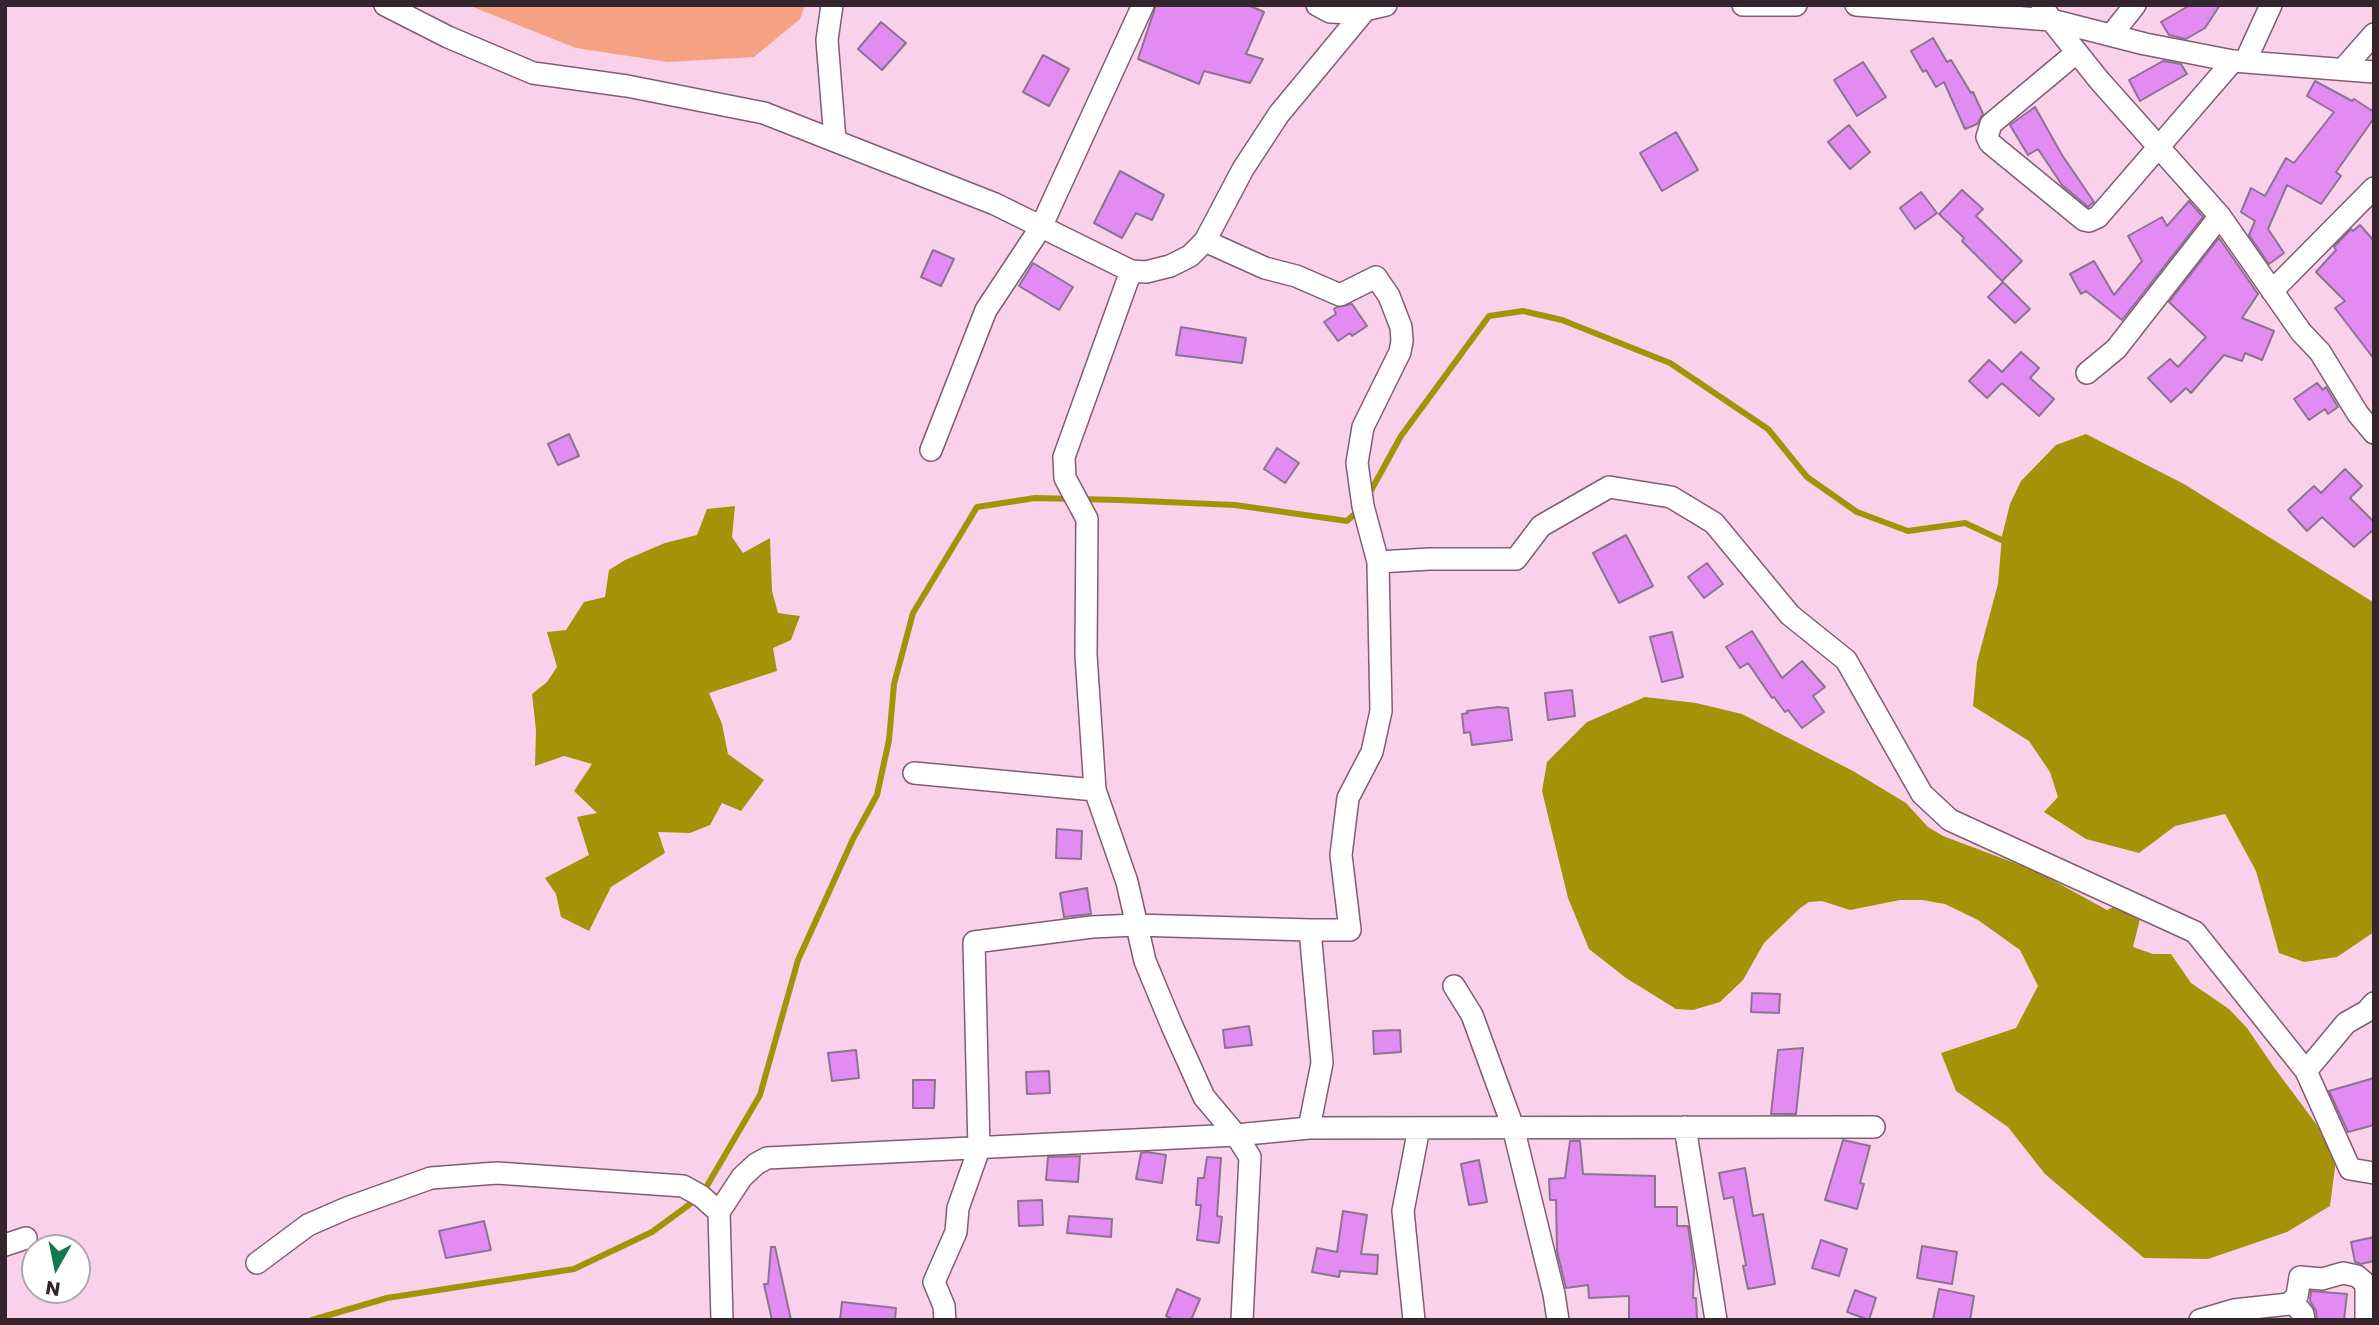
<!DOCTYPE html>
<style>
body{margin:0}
#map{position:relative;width:2379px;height:1325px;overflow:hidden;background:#f9d1ea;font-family:Poppins,sans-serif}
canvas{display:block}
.frame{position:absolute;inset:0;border:7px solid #33242e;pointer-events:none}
.north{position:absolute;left:21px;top:1234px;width:70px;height:70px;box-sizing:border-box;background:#fff;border:2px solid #ada7ab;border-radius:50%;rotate:189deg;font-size:19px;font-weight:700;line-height:28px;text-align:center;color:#33242e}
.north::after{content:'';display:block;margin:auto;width:24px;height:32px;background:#127851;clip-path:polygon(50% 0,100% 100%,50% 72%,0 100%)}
</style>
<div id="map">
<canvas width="2379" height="1325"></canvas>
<div class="frame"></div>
<div class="north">N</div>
</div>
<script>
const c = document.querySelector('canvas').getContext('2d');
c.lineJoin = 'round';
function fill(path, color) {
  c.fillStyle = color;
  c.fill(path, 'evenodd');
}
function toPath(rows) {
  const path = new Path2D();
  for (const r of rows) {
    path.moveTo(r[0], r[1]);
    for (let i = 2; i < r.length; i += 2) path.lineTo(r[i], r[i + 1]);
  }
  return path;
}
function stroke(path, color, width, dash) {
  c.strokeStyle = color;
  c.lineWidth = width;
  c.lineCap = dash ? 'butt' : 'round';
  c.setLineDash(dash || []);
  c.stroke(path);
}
fill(toPath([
 [468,5,805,5,800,19,754,57,668,62,576,48]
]), '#f5a283');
fill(toPath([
 [2086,434,2184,484,2373,602,2374,932,2337,957,2304,962,2279,953,2256,871,2225,814,2175,826,2139,853,2086,839,2044,812,2058,797,2050,772,2029,741,1973,706,1977,662,1998,584,2002,536,2010,504,2021,481,2056,445],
 [735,506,732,537,743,553,770,538,772,591,778,613,800,616,791,640,773,648,777,671,709,693,722,724,728,754,764,780,741,811,722,803,710,825,690,833,658,832,665,853,611,887,589,931,561,917,556,894,545,878,589,855,577,817,597,813,574,791,592,764,564,756,535,766,536,730,532,694,547,682,557,667,547,632,566,630,584,602,605,597,609,570,625,560,665,543,697,535,707,509],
 [1645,697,1696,703,1742,714,1853,771,1906,803,1928,827,1943,836,2036,871,2107,910,2125,902,2142,911,2133,947,2153,954,2171,954,2191,983,2229,1009,2247,1028,2273,1066,2337,1152,2330,1206,2287,1232,2208,1259,2144,1258,2045,1174,2008,1127,1956,1091,1941,1053,2016,1028,2038,986,2020,950,1978,920,1945,904,1922,900,1900,900,1850,910,1822,901,1809,902,1799,909,1764,943,1743,980,1720,1002,1693,1010,1676,1009,1626,978,1589,949,1568,898,1542,791,1547,762,1587,722]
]), '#a49307');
stroke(toPath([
 [1368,496,1401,436,1489,316,1523,311,1562,320,1670,363,1768,429,1807,477,1857,512,1908,531,1965,523,2008,543],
 [312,1320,387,1298,574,1269,652,1232,701,1196,760,1095,798,960,853,839,877,795,889,740,894,684,913,613,977,507,1035,498,1119,500,1235,505,1347,521,1361,508]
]), '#a49307', 6);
const building = toPath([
 [1156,5,1248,5,1264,12,1246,54,1263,59,1250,83,1204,71,1199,84,1138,59,1156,5],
 [2190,5,2220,5,2205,28,2186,39,2169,35,2161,22,2190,5],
 [881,22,906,43,882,70,858,49,881,22],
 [1933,38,1947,62,1951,60,1971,93,1973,92,1983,114,1977,124,1965,129,1944,82,1936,87,1926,70,1923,72,1911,51,1933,38],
 [1043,55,1069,69,1049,106,1023,92,1043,55],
 [2163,61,2181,64,2187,74,2140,101,2129,80,2163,61],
 [1863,62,1886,97,1857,116,1834,80,1863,62],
 [2315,81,2352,101,2354,99,2374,112,2374,118,2336,172,2341,176,2321,204,2287,185,2268,229,2284,253,2269,264,2249,235,2255,221,2241,212,2251,188,2265,196,2286,158,2294,163,2334,112,2307,96,2315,81],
 [2035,107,2062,155,2094,202,2088,207,2062,185,2038,149,2028,155,2010,125,2035,107],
 [1849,125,1870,152,1850,169,1828,142,1849,125],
 [1676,132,1698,170,1662,191,1640,153,1676,132],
 [1120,171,1164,195,1152,220,1136,213,1122,238,1094,223,1120,171],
 [1962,190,1983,209,1976,216,2022,261,2002,281,1962,241,1964,238,1939,214,1962,190],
 [1921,192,1937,213,1915,229,1900,208,1921,192],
 [2189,201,2203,217,2122,320,2086,291,2081,294,2070,274,2094,261,2114,295,2142,261,2128,236,2162,217,2167,226,2189,201],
 [2360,225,2374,241,2374,359,2335,308,2345,301,2316,272,2336,250,2334,247,2351,229,2353,231,2360,225],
 [2219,238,2258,294,2242,318,2274,331,2262,360,2245,353,2242,361,2224,355,2191,393,2186,388,2171,402,2148,378,2170,359,2178,367,2206,337,2169,302,2219,238],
 [933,250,954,259,941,286,921,277,933,250],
 [1033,263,1073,287,1059,310,1019,286,1033,263],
 [2003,282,2030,309,2015,323,1988,297,2003,282],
 [1352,304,1367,326,1352,336,1350,333,1338,341,1324,322,1336,314,1334,309,1337,307,1352,304],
 [1181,327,1246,338,1242,363,1176,355,1181,327],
 [2021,352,2039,368,2030,378,2054,399,2039,416,2002,383,1987,398,1969,381,1989,360,2002,372,2021,352],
 [2317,383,2323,390,2326,387,2338,407,2328,414,2325,409,2309,420,2294,399,2317,383],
 [569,434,579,456,558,465,548,444,569,434],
 [1277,448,1299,463,1285,483,1264,469,1277,448],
 [2345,469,2362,486,2350,498,2374,522,2374,529,2354,547,2322,517,2307,531,2288,510,2314,486,2321,493,2345,469],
 [1626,535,1653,586,1619,603,1593,553,1626,535],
 [1707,563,1723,584,1704,598,1688,577,1707,563],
 [1752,631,1782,678,1802,661,1825,687,1813,696,1824,712,1802,728,1788,710,1785,712,1774,697,1772,698,1748,663,1740,668,1726,647,1752,631],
 [1672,632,1683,677,1662,682,1650,637,1672,632],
 [1572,690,1575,716,1548,720,1545,693,1572,690],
 [1498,707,1508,708,1512,740,1472,745,1470,732,1464,733,1462,714,1468,713,1467,711,1498,707],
 [1057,829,1082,831,1081,859,1056,858,1057,829],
 [1087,888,1091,914,1064,917,1060,893,1087,888],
 [1752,993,1780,994,1779,1013,1751,1012,1752,993],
 [1249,1026,1252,1045,1225,1048,1223,1030,1249,1026],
 [1400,1030,1401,1052,1374,1054,1373,1031,1400,1030],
 [1803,1048,1796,1114,1771,1114,1778,1050,1803,1048],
 [856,1050,859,1078,832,1081,828,1053,856,1050],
 [1049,1071,1050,1093,1027,1094,1026,1072,1049,1071],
 [2374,1078,2374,1125,2348,1132,2329,1091,2374,1078],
 [913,1080,935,1080,934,1108,913,1108,913,1080],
 [1843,1140,1870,1146,1860,1183,1864,1184,1857,1209,1825,1200,1843,1140],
 [1570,1141,1580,1141,1583,1174,1655,1176,1655,1207,1677,1207,1677,1226,1688,1226,1694,1268,1693,1298,1696,1298,1697,1320,1629,1320,1629,1296,1589,1298,1588,1285,1566,1288,1557,1251,1556,1200,1550,1200,1549,1179,1565,1178,1570,1141],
 [1147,1152,1166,1155,1162,1183,1136,1179,1141,1153,1147,1152],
 [1080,1156,1078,1182,1046,1180,1048,1157,1080,1156],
 [1207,1157,1221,1158,1217,1216,1222,1217,1219,1243,1197,1240,1201,1205,1196,1205,1198,1178,1204,1178,1207,1157],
 [1479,1160,1487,1202,1469,1205,1461,1164,1479,1160],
 [1745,1168,1753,1216,1763,1214,1775,1284,1748,1289,1743,1266,1746,1265,1733,1197,1724,1199,1719,1173,1745,1168],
 [1042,1200,1043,1225,1019,1226,1018,1201,1042,1200],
 [1343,1211,1367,1215,1361,1254,1378,1255,1377,1274,1340,1271,1339,1277,1312,1272,1317,1248,1337,1252,1343,1211],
 [1069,1216,1112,1219,1111,1237,1067,1233,1069,1216],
 [484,1221,491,1250,446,1258,439,1231,484,1221],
 [2374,1237,2374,1261,2361,1264,2355,1262,2351,1242,2374,1237],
 [1821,1240,1847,1249,1839,1276,1812,1268,1821,1240],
 [1922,1246,1957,1252,1952,1284,1917,1278,1922,1246],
 [771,1247,775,1247,791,1320,772,1320,764,1284,768,1284,771,1247],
 [1177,1289,1200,1299,1191,1320,1175,1320,1166,1316,1177,1289],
 [1939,1289,1974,1296,1970,1320,1933,1320,1939,1289],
 [1855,1290,1876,1298,1869,1320,1847,1312,1855,1290],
 [2311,1291,2347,1294,2344,1320,2317,1320,2316,1311,2310,1301,2311,1291],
 [842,1302,896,1308,895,1320,840,1320,842,1302]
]);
fill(building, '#e28bf3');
stroke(building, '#8d7392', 2);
const minor = toPath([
 [385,5,448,37,533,73,627,86,764,113,995,204,1131,271,1146,272,1170,266,1190,256,1205,241,1243,169,1279,114,1366,9],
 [832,5,827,40,835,140],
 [1317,5,1330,12,1352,13,1386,5],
 [1743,5,1796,5],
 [1856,5,2051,20,2145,44,2233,61,2374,72],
 [2042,5,2051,20,2099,80,2220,216,2301,332,2320,352,2358,414,2374,433],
 [2112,34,2135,5],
 [2076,53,1991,124,1987,137,1990,143,2084,220,2089,221,2098,217,2233,61],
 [2245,62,2271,5],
 [2344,68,2374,34],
 [1205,241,1265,268,1296,276,1340,295,1376,277,1389,296,1401,327,1402,341,1400,352,1363,427,1357,463,1363,506,1378,562,1381,711,1372,752,1348,798,1341,855,1350,930,1310,930,1322,1063,1309,1128],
 [1131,271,1064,457,1065,478,1087,519,1086,655,1095,790,1127,882,1145,961,1172,1026,1204,1097,1236,1135,1250,1157,1242,1320],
 [2272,291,2374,188],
 [2087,373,2116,349,2220,216],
 [931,450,986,310,1041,227,1143,5],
 [1378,562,1430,559,1516,559,1541,526,1609,487,1671,497,1714,523,1790,615,1846,660,1922,794,1950,820,2195,932,2306,1071,2350,1169,2374,1173],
 [914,773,1095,790],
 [1454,986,1472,1015,1513,1127,1554,1294,1558,1320],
 [2306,1071,2346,1023,2367,1011,2374,1003],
 [1685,1127,1716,1320],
 [719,1212,742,1177,756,1164,767,1158,1236,1135,1309,1128,1874,1127],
 [5,1245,26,1238],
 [257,1263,308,1225,347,1208,431,1178,497,1173,683,1186,701,1196,719,1212,722,1320],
 [2293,1302,2303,1314,2304,1320],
 [945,1320,944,1306,934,1282,956,1232,958,1208,979,1149,974,942,1092,927,1135,925,1310,930],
 [1414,1320,1403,1211,1419,1128],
 [2200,1320,2234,1310,2289,1304,2297,1296,2300,1277,2322,1279,2343,1273,2357,1276,2366,1284,2366,1320]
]);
stroke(minor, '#805d73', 24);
stroke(minor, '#fff', 21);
</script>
